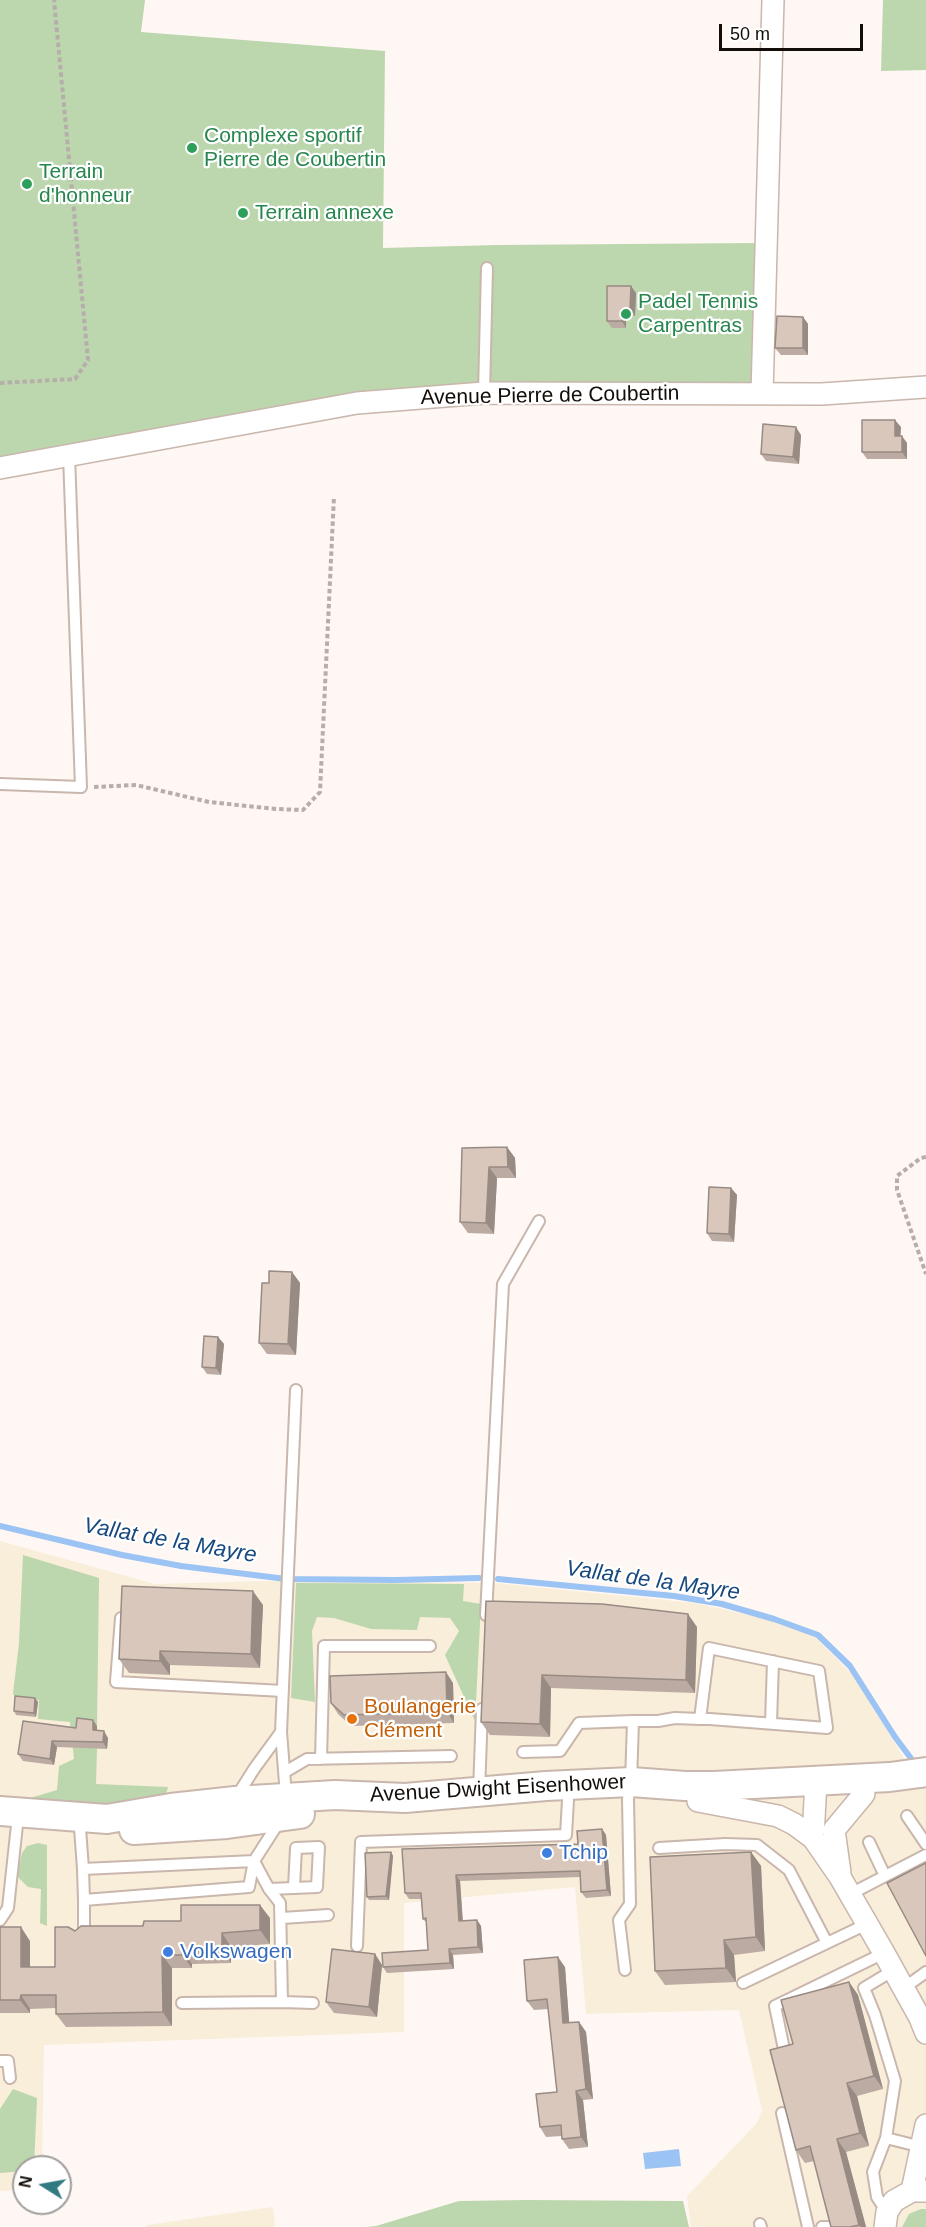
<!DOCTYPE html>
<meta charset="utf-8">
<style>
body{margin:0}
#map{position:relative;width:926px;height:2227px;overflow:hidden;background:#fff7f3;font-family:Arial,sans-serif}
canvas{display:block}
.north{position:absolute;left:12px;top:2155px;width:60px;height:60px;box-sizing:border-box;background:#fff;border:2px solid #a19e9d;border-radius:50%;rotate:281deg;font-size:16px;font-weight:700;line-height:24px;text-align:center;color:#130d09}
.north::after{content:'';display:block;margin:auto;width:21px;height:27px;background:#327a81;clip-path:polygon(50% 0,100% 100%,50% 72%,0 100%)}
.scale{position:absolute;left:719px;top:24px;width:144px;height:27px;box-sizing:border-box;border:3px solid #130d09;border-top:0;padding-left:8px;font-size:18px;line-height:21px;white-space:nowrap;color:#130d09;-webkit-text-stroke:4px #fff;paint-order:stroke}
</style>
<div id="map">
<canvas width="926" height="2227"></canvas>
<div class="north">N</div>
<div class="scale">50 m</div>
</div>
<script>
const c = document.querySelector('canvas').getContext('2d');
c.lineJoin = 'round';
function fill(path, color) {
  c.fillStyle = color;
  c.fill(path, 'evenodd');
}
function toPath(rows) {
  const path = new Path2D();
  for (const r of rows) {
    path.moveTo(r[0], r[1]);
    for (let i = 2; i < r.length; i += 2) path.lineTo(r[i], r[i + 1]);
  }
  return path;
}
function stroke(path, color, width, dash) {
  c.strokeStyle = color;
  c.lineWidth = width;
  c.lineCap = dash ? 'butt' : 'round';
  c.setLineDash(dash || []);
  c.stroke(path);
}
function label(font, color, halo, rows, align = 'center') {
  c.font = font + ' Arial,sans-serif';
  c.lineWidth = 4.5;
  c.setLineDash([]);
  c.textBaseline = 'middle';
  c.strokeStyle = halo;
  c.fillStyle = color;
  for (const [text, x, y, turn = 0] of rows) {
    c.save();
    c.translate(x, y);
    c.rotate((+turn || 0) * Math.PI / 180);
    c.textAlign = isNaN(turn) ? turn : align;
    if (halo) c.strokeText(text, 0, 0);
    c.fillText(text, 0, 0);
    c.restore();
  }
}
fill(toPath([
 [0,1541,155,1584,267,1581,494,1583,695,1603,775,1621,815,1637,853,1675,908,1765,926,1789,926,2227,691,2227,687,2196,756,2124,762,2111,739,2010,586,2014,575,1887,404,1903,404,2032,44,2045,42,2167,24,2167,24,2190,0,2191],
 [273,2207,275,2227,147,2227,147,2225]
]), '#f9eed9');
fill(toPath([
 [0,0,145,0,141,32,385,51,383,248,497,245,758,243,755,382,439,387,344,395,0,458],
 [883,0,926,0,926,70,881,71],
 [23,1555,99,1578,97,1726,81,1725,97,1748,96,1784,168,1787,164,1801,29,1809,27,1799,57,1790,59,1766,74,1759,70,1722,38,1719,39,1700,17,1698,13,1694,19,1643],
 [296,1583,464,1584,463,1601,481,1604,475,1721,445,1655,459,1631,450,1618,420,1617,417,1630,371,1629,334,1618,317,1617,312,1631,315,1702,291,1698],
 [38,1843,47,1845,47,1926,40,1923,41,1889,28,1887,17,1876,22,1853,27,1846],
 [13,2089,37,2098,34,2167,24,2167,24,2171,0,2173,0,2109],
 [527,2200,683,2201,689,2227,365,2227,376,2226,459,2201],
 [921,2209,926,2209,926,2227,902,2227,909,2214]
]), '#bcd6ad');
fill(toPath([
 [679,2149,681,2166,645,2169,643,2153]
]), '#9bc3f3');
stroke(toPath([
 [0,1526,122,1555,181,1566,286,1579,396,1580,479,1578],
 [498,1579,674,1596,722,1604,774,1619,818,1635,850,1666,895,1737,916,1765]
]), '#9bc3f3', 6);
const service = toPath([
 [484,393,487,268],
 [0,784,81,787,69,455],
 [486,1615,503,1284,539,1221],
 [121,1618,116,1682,283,1691],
 [771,1723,773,1661],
 [523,1752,560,1751,579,1723,633,1721],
 [321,1759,324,1646,430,1646],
 [285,1772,307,1759,451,1756],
 [479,1792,482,1709],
 [237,1796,254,1769,281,1732],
 [286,1796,281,1732,296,1390],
 [907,1816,926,1844],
 [80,1828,83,1869,254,1861,279,1822],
 [869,1842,885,1876],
 [659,1848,725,1844,757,1845,789,1870,827,1943,867,1924],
 [83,1869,84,1900,249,1887,254,1861],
 [269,1889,317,1887,319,1847,296,1848,294,1887],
 [851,1896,860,1889,926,1855],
 [84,1900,84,1937],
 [282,1918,328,1915],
 [0,1920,8,1908,17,1825],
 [357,1946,361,1842,566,1835,568,1800],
 [625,1970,619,1920,630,1904,628,1799,631,1782,633,1721,658,1721,675,1718,700,1719,710,1719,827,1728,819,1671,709,1648,700,1719],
 [894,1970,864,1988,875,2015,895,2081,886,2138,922,2147],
 [743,1983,827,1943],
 [904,1988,926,1972],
 [282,2002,313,2003],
 [182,2003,282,2002,280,1903,269,1889,254,1861],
 [785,2054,775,2006,884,1953],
 [0,2061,8,2061,10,2078],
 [782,2113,808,2227],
 [886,2138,873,2172,877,2197,887,2212],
 [760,2224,761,2227],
 [822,2227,827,2227]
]);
const minor = toPath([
 [762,394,773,0],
 [0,468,357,403,484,393,822,394,926,387],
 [698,1801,778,1816,794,1824,813,1838,840,1877,884,1953,920,2018,926,2033],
 [813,1838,816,1780],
 [840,1873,834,1830,864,1794],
 [912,2191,926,2125],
 [885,2227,887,2212,894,2201,912,2191,925,2191]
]);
const secondary = toPath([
 [0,1811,107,1819,171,1808,235,1801,335,1795,405,1798,546,1786,631,1782,685,1786,714,1786,890,1777,926,1772],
 [134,1830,227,1824,300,1814]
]);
stroke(service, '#c9b6ac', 14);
stroke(minor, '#c9b6ac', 24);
stroke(secondary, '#c9b6ac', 32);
stroke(toPath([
 [0,383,75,379,88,360,54,0],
 [94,787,136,785,209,802,276,809,303,810,320,792,334,496],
 [926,1157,921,1158,897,1176,897,1190,926,1274]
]), '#b6aeaa', 4, [4.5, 3]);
stroke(service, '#fff', 10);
stroke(minor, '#fff', 21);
stroke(secondary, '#fff', 28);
fill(toPath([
 [636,293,635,316,626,316,626,328,612,328,607,321],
 [803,317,808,324,808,355,781,355,775,348],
 [901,427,900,436,907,443,907,459,867,459,862,452],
 [801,435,799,464,766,461,761,454],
 [507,1147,515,1158,516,1178,497,1178,494,1234,468,1233,460,1222,462,1148],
 [731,1188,737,1195,734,1242,712,1241,707,1233],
 [292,1272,300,1283,296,1355,267,1354,259,1343,269,1283],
 [218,1337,224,1344,221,1375,207,1374,202,1367],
 [486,1601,697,1627,695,1693,551,1688,550,1737,490,1735,481,1722],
 [263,1605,260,1668,170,1665,170,1675,129,1673,119,1659],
 [453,1683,454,1723,351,1726,338,1714,331,1703],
 [35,1698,38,1702,36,1717,16,1715,14,1711],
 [97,1726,97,1730,108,1738,107,1749,57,1747,54,1765,23,1761,18,1754,76,1728],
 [602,1829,606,1835,611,1896,586,1898,581,1892,580,1877,460,1881,463,1921,477,1920,481,1926,483,1953,453,1955,454,1969,387,1973,383,1967,428,1950,426,1922,423,1919,421,1899,409,1899,405,1893,402,1849,578,1844],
 [391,1852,393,1856,389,1900,369,1900,367,1897],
 [751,1852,761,1866,765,1951,734,1955,736,1982,665,1985,655,1971],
 [270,1918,270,1944,231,1947,231,1963,192,1964,192,1968,172,1968,172,2026,66,2027,56,2014,56,2008,30,2009,30,2013,0,2013,0,1927,30,1941,30,1967,55,1967,75,1931,143,1926,181,1921],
 [375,1954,382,1965,377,2017,334,2013,326,2002],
 [565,1967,569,2023,579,2022,586,2032,593,2099,583,2100,588,2147,569,2149,562,2139,562,2136,546,2137,540,2127,557,2092,548,2009,534,2010,527,2001],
 [849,1982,858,1995,883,2089,857,2096,869,2146,846,2152,866,2227,831,2227,814,2161,805,2163,796,2150,793,2044]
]), '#bbaba2');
fill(toPath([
 [631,286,636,293,635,316,630,309],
 [622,309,626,316,626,328,622,321],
 [803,317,808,324,808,355,803,348],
 [895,420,901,427,900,443,895,436],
 [796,427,801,435,799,464,793,457],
 [902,436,907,443,907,459,902,452],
 [507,1147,515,1158,516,1178,508,1167],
 [489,1167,497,1178,494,1234,486,1223],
 [731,1188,737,1195,734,1242,729,1234],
 [292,1272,300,1283,296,1355,288,1344],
 [218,1337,224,1344,221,1375,216,1368],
 [253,1591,263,1605,260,1668,251,1654],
 [688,1614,697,1627,695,1693,686,1680],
 [160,1651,170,1665,170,1675,160,1661],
 [446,1672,453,1683,454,1723,447,1712],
 [542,1675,551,1688,550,1737,540,1724],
 [35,1698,38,1702,36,1717,34,1713],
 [93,1720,97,1726,97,1736,93,1730],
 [104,1731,108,1738,107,1749,103,1742],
 [52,1741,57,1747,54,1765,50,1759],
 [602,1829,606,1835,611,1896,607,1890],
 [391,1852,393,1856,389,1900,386,1896],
 [751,1852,761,1866,765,1951,756,1937],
 [456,1875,460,1881,463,1927,459,1921],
 [260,1905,270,1918,270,1944,260,1930],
 [477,1920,481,1926,483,1953,478,1947],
 [21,1927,30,1941,30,1981,21,1967],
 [222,1933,231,1947,231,1963,222,1950],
 [724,1940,734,1955,736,1982,726,1968],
 [449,1949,453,1955,454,1969,450,1963],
 [182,1950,192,1964,192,1968,182,1955],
 [375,1954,382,1965,377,2017,369,2007],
 [162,1955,172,1968,172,2026,163,2012],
 [558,1957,565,1967,570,2033,563,2023],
 [849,1982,858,1995,883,2089,874,2076],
 [21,1995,30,2009,30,2013,20,2000],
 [579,2022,586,2032,593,2099,586,2089],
 [847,2083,857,2096,869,2146,860,2133],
 [576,2091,583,2100,588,2147,581,2137],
 [837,2139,846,2152,866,2227,861,2227,859,2225]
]), '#988b84');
const building = toPath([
 [607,286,631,286,630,309,622,309,622,321,607,321,607,286],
 [777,316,803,317,803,348,775,348,777,316],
 [862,420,895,420,895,436,902,436,902,452,862,452,862,420],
 [763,424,796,427,793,457,761,454,763,424],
 [507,1147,508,1167,489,1167,486,1223,460,1222,462,1148,507,1147],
 [709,1187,731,1188,729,1234,707,1233,709,1187],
 [269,1271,292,1272,288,1344,259,1343,262,1283,269,1283,269,1271],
 [204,1336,218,1337,216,1368,202,1367,204,1336],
 [122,1586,253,1591,251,1654,160,1651,160,1661,119,1659,122,1586],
 [486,1601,602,1604,688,1614,686,1680,542,1675,540,1724,481,1722,486,1601],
 [446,1672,447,1712,344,1715,331,1703,330,1676,446,1672],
 [15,1696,35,1698,34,1713,14,1711,15,1696],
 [77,1718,93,1720,93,1730,104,1731,103,1742,52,1741,50,1759,18,1754,23,1721,76,1728,77,1718],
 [602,1829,607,1890,581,1892,580,1871,456,1875,459,1921,477,1920,478,1947,449,1949,450,1963,383,1967,382,1953,428,1950,426,1918,423,1919,421,1893,405,1893,402,1849,578,1844,577,1831,602,1829],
 [391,1852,386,1896,367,1897,365,1853,391,1852],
 [751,1852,756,1937,724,1940,726,1968,655,1971,650,1857,751,1852],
 [926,1863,926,1956,887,1883,926,1863],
 [181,1905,260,1905,260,1930,222,1933,222,1950,182,1950,182,1955,162,1955,163,2012,56,2014,56,1995,21,1995,20,2000,0,2000,0,1927,21,1927,21,1967,55,1967,55,1927,68,1927,75,1931,81,1926,143,1926,144,1921,181,1921,181,1905],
 [332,1949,375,1954,369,2007,326,2002,332,1949],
 [558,1957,563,2023,579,2022,586,2089,576,2091,581,2137,562,2139,561,2125,540,2127,536,2094,557,2092,547,1999,527,2001,524,1960,558,1957],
 [849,1982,874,2076,847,2083,860,2133,837,2139,859,2225,850,2227,831,2227,810,2146,796,2150,770,2050,793,2044,781,2000,849,1982]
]);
fill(building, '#d9c7bc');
stroke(building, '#988b84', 1.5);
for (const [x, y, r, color] of [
 [192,148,6,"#2e9e5b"],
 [27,184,6,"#2e9e5b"],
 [243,213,6,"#2e9e5b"],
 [626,314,6,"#2e9e5b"],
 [352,1719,6,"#e8710a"],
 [547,1853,6,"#3f7fe0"],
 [168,1952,6,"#3f7fe0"]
]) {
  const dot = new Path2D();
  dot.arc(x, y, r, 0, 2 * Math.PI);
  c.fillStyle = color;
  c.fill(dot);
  stroke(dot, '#fff', 2);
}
label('21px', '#27864d', '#fff', [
 ["Complexe sportif",204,136],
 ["Pierre de Coubertin",204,160],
 ["Terrain",39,172],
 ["d'honneur",39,196],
 ["Terrain annexe",255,213],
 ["Padel Tennis",638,302],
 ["Carpentras",638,326]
], 'left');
label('21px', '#130d09', '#fff', [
 ["Avenue Pierre de Coubertin",550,396,-1],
 ["Avenue Dwight Eisenhower",498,1789,-3]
]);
label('21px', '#c56008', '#fff', [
 ["Boulangerie",364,1707],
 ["Clément",364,1731]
], 'left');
label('21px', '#366cbe', '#fff', [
 ["Tchip",559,1853],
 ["Volkswagen",180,1952]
], 'left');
label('italic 22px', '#17497e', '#fff', [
 ["Vallat de la Mayre",170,1541,10],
 ["Vallat de la Mayre",653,1581,8]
]);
</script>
